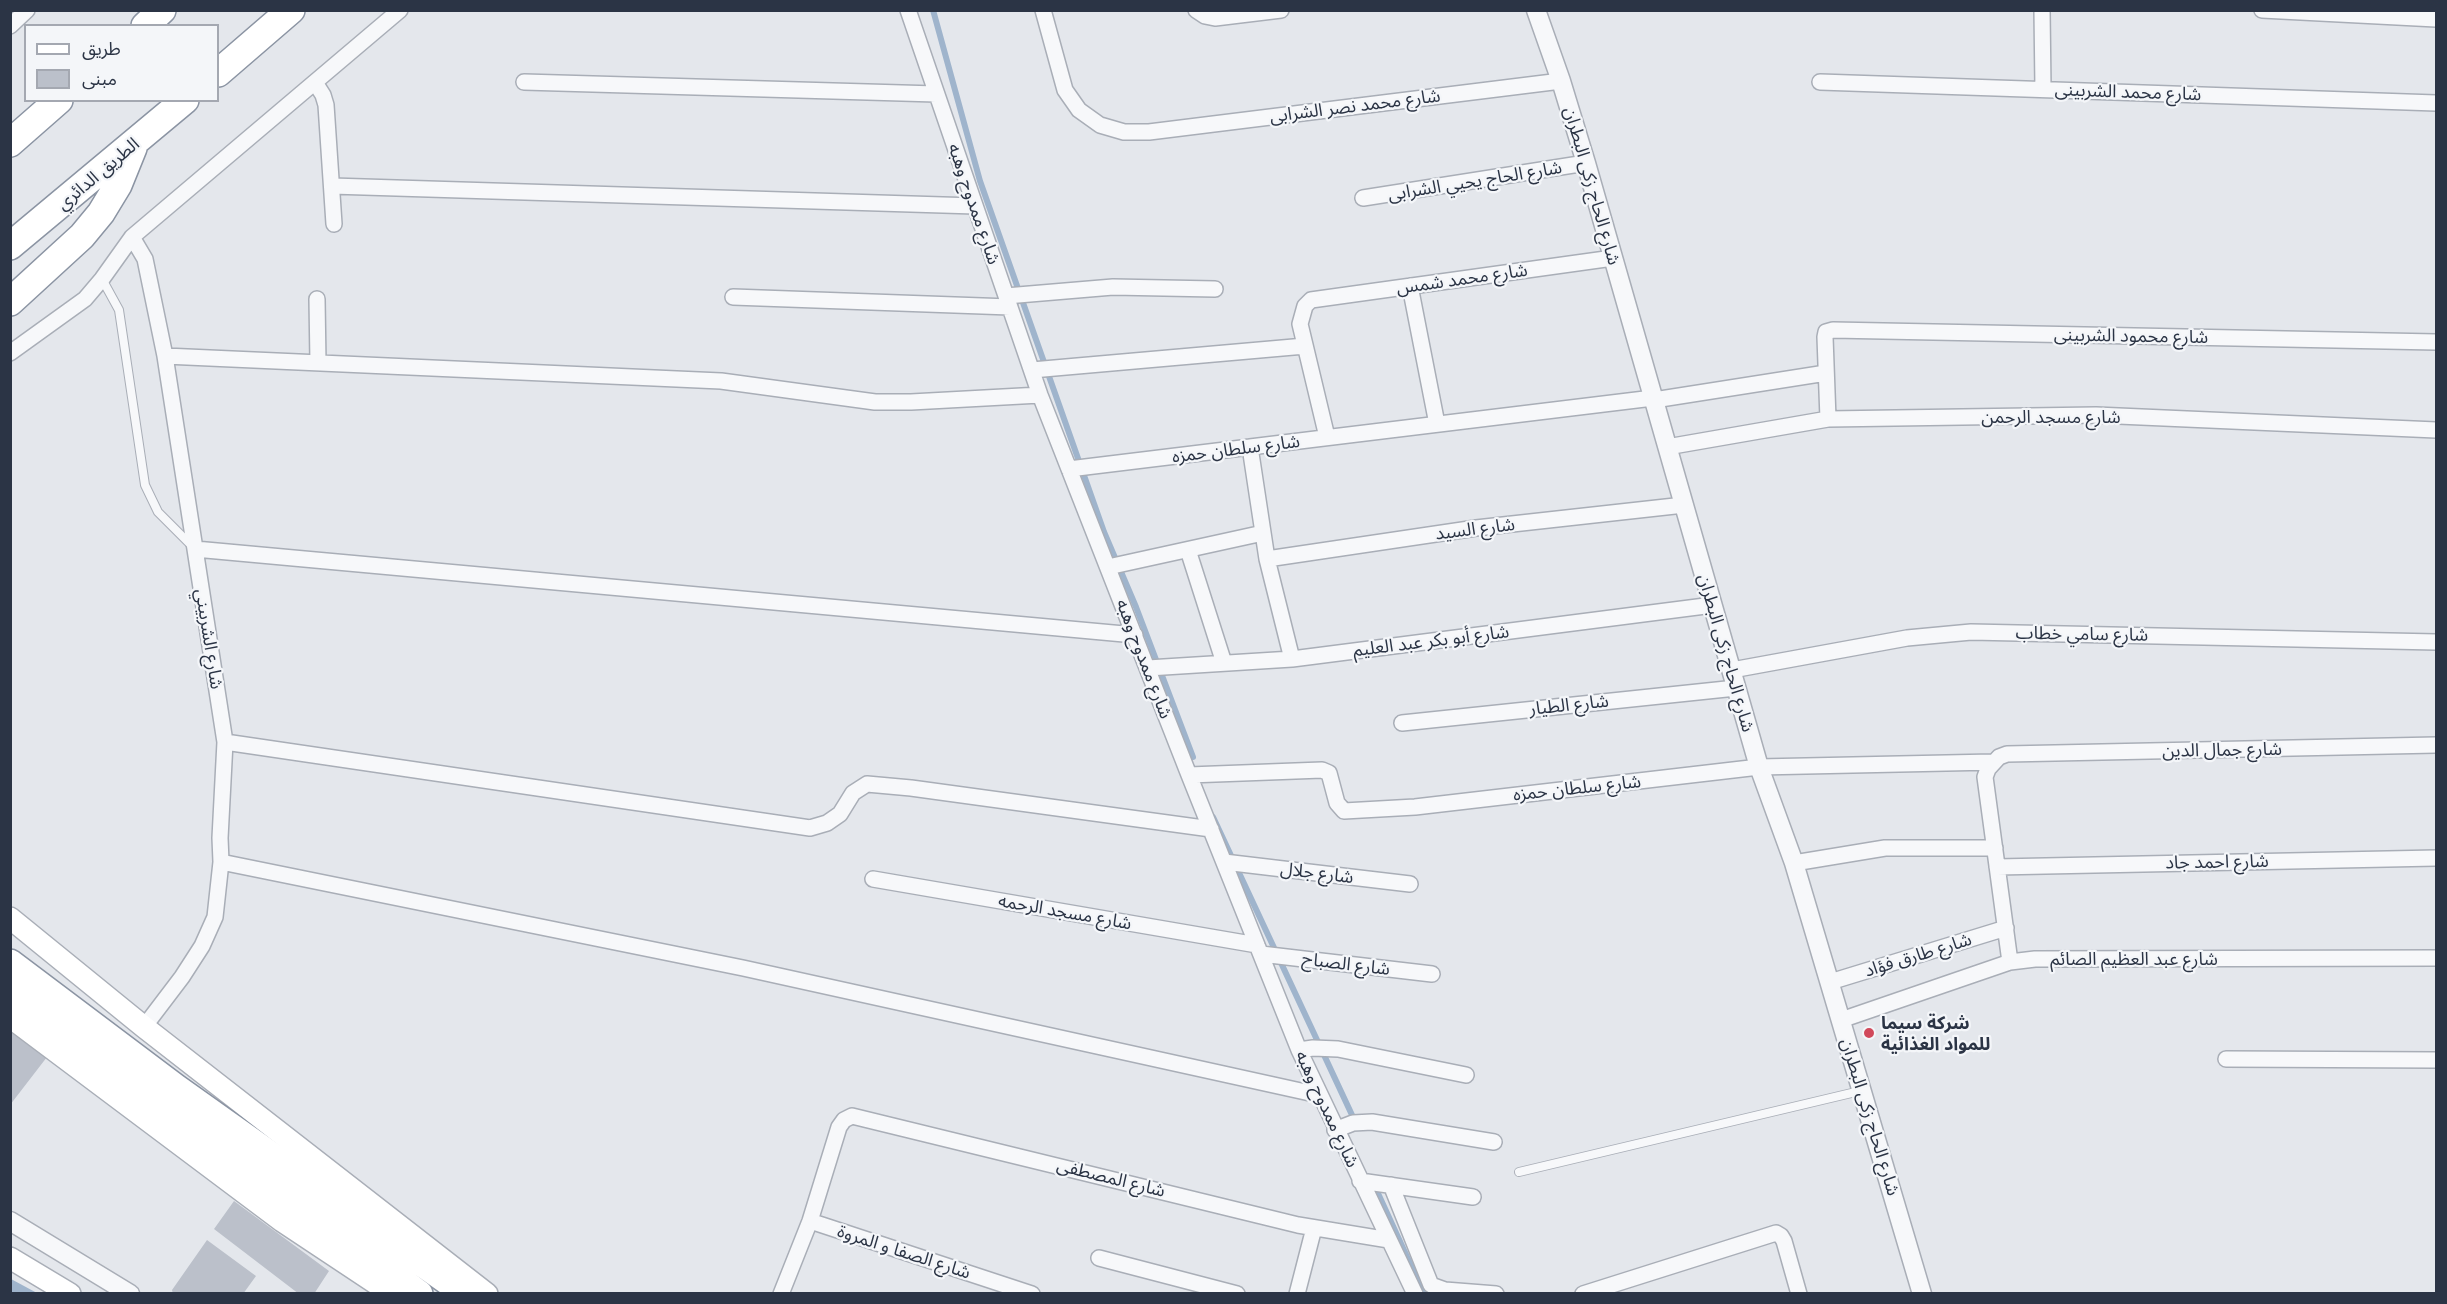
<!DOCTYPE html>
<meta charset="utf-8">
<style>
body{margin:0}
#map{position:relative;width:2447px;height:1304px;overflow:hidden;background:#e4e7ec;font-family:"Golos Text","Noto Sans Arabic",sans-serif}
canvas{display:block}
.frame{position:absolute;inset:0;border:12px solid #2b3445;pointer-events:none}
.legend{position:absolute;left:24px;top:24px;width:195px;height:78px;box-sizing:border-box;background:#f4f6f9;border:2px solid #a4a8b1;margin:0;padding:8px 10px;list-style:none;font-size:18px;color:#2b3445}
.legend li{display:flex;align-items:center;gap:12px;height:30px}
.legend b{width:30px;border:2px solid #a4a8b1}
</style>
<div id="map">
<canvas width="2447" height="1304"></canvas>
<div class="frame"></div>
<ul class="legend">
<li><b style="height:8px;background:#fff"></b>طريق</li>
<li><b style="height:16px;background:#bbc0ca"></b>مبنى</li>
</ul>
</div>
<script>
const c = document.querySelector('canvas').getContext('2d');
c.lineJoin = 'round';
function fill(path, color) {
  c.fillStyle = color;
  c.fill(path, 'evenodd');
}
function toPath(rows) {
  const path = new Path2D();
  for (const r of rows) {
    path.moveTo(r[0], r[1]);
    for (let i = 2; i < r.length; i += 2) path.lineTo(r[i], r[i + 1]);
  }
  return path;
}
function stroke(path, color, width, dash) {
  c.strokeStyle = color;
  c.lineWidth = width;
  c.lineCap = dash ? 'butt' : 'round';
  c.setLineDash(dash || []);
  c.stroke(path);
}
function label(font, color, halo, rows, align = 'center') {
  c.font = font + ' "Golos Text","Noto Sans Arabic",sans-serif';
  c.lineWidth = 4.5;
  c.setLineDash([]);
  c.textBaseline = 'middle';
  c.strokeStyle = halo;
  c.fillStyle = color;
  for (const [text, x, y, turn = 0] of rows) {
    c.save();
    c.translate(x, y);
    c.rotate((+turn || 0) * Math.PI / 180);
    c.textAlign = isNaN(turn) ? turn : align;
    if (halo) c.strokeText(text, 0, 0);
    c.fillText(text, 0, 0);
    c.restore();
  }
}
fill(toPath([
 [10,1279,11,1279,37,1293,11,1293]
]), '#9fb4cc');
stroke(toPath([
 [933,10,980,181,1104,532,1136,607,1193,757],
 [1213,817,1352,1115],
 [1376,1189,1424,1294]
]), '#9fb4cc', 6);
fill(toPath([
 [10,1030,47,1057,10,1105],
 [234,1201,329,1271,314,1294,299,1294,214,1229],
 [207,1240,256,1276,243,1294,173,1294,172,1290]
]), '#bbc0ca');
const service = toPath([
 [102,279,119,310,145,485,158,512,192,546],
 [1519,1172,1860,1091]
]);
const minor = toPath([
 [908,10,1040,395,1189,775,1299,1050,1415,1294],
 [1043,10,1065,90,1079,110,1100,125,1124,132,1149,132,1561,81],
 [1196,10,1205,16,1215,18,1281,10],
 [2042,10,2043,89],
 [2262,10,2436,19],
 [10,26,27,10],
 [524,82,936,94],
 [1820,82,2436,103],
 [316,84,323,95,326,105,334,224],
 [332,186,975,206],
 [1363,198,1586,163],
 [132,237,145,259,165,356,225,742,220,838,221,862,215,917,202,946,182,977,144,1027],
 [1410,286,1437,424],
 [1006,296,1113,287,1215,289],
 [733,297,1010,307],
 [317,299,318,363],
 [10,353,85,299,102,279,132,237,400,10],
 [165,356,721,381,875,402,911,402,1040,395],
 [1032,370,1305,346],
 [1654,400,1826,373],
 [1828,419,1825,337,1826,332,1833,330,2436,342],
 [1327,437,1300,324,1305,306,1311,300,1613,258],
 [1250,447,1267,559,1292,659],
 [1667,447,1828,419,2096,415,2436,430],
 [1069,469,1653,398],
 [195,549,1135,635],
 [1188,550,1224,663],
 [1267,559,1476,528,1684,505],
 [1108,567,1263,533],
 [1148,668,1292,659,1713,605],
 [1732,670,1907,638,1971,632,2436,642],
 [1402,723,1736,688],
 [225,742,810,828,827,823,840,814,853,793,867,784,911,788,1211,829],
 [1189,775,1322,770,1329,773,1337,803,1344,811,1415,807,1759,767,1993,762],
 [221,862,743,968,1319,1095],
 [1224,862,1410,884],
 [1794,863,1885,848,1995,848],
 [1997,867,2436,858],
 [873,879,1257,945],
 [1261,954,1432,974],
 [2010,962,1985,777,1988,769,1999,757,2007,754,2436,745],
 [1830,982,2006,928],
 [1841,1020,2010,962,2035,959,2436,958],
 [1299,1050,1313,1048,1338,1049,1466,1075],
 [2226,1059,2436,1060],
 [1335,1130,1353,1123,1372,1122,1494,1142],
 [1360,1181,1473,1197],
 [1391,1185,1431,1285,1445,1290,1496,1294],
 [810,1221,1032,1294],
 [1099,1258,1237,1294],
 [781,1294,810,1221,839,1127,844,1120,852,1116,1298,1225,1389,1240],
 [1297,1294,1314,1228],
 [1583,1294,1776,1233,1781,1236,1784,1241,1799,1294]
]);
const tertiary = toPath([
 [1536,10,1561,81,1586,163,1759,767,1794,863,1922,1294],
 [10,1221,130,1294]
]);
const secondary = toPath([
 [10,918,144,1027,487,1294],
 [10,1017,282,1221,392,1294],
 [10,1258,70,1294]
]);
const motorway = toPath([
 [145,26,162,10],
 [218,73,291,10],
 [10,143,59,100],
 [10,246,185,100],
 [10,302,82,236,101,213,118,185,133,148],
 [10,963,176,1088,466,1294],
 [10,991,419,1294]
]);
stroke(service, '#a9aeb7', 10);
stroke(minor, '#a9aeb7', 18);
stroke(tertiary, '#a9aeb7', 21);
stroke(secondary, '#a9aeb7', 24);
stroke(motorway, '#8b94a3', 30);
stroke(service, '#f7f8fa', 8);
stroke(minor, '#f7f8fa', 15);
stroke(tertiary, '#f7f8fa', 18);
stroke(secondary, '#fff', 21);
stroke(motorway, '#fff', 27);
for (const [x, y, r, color] of [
 [1869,1033,6,"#d1495b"]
]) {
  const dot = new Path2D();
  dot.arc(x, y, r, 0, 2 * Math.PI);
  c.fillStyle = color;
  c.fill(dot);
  stroke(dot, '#f4f6f9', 2);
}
label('18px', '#2b3445', '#f4f6f9', [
 ["شارع محمد الشربينى",2128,92,2],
 ["شارع محمد نصر الشرابى",1355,106,-7],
 ["الطريق الدائري",98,174,-40],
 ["شارع الحاج يحيي الشرابى",1475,181,-9],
 ["شارع الحاج زكى البطران",1592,186,74],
 ["شارع ممدوح وهبه",974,204,71],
 ["شارع محمد شمس",1462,279,-8],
 ["شارع محمود الشربينى",2131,336,1],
 ["شارع مسجد الرحمن",2051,417],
 ["شارع سلطان حمزه",1236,449,-7],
 ["شارع السيد",1475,529,-7],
 ["شارع سامي خطاب",2082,634,1],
 ["شارع الشربيني",209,639,81],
 ["شارع أبو بكر عبد العليم",1431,641,-7],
 ["شارع الحاج زكى البطران",1726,653,74],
 ["شارع ممدوح وهبه",1144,659,69],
 ["شارع الطيار",1569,705,-6],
 ["شارع جمال الدين",2222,750,-1],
 ["شارع سلطان حمزه",1577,788,-6],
 ["شارع احمد جاد",2217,862,-1],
 ["شارع جلال",1317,873,7],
 ["شارع مسجد الرحمه",1065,912,10],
 ["شارع طارق فؤاد",1918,955,-17],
 ["شارع عبد العظيم الصائم",2134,959],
 ["شارع الصباح",1346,964,7],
 ["شارع ممدوح وهبه",1327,1109,65],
 ["شارع الحاج زكى البطران",1870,1117,73],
 ["شارع المصطفى",1111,1178,14],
 ["شارع الصفا و المروة",904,1252,18]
]);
label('bold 18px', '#2b3445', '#f4f6f9', [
 ["شركة سيما",1881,1023],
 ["للمواد الغذائية",1881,1044]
], 'left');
</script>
